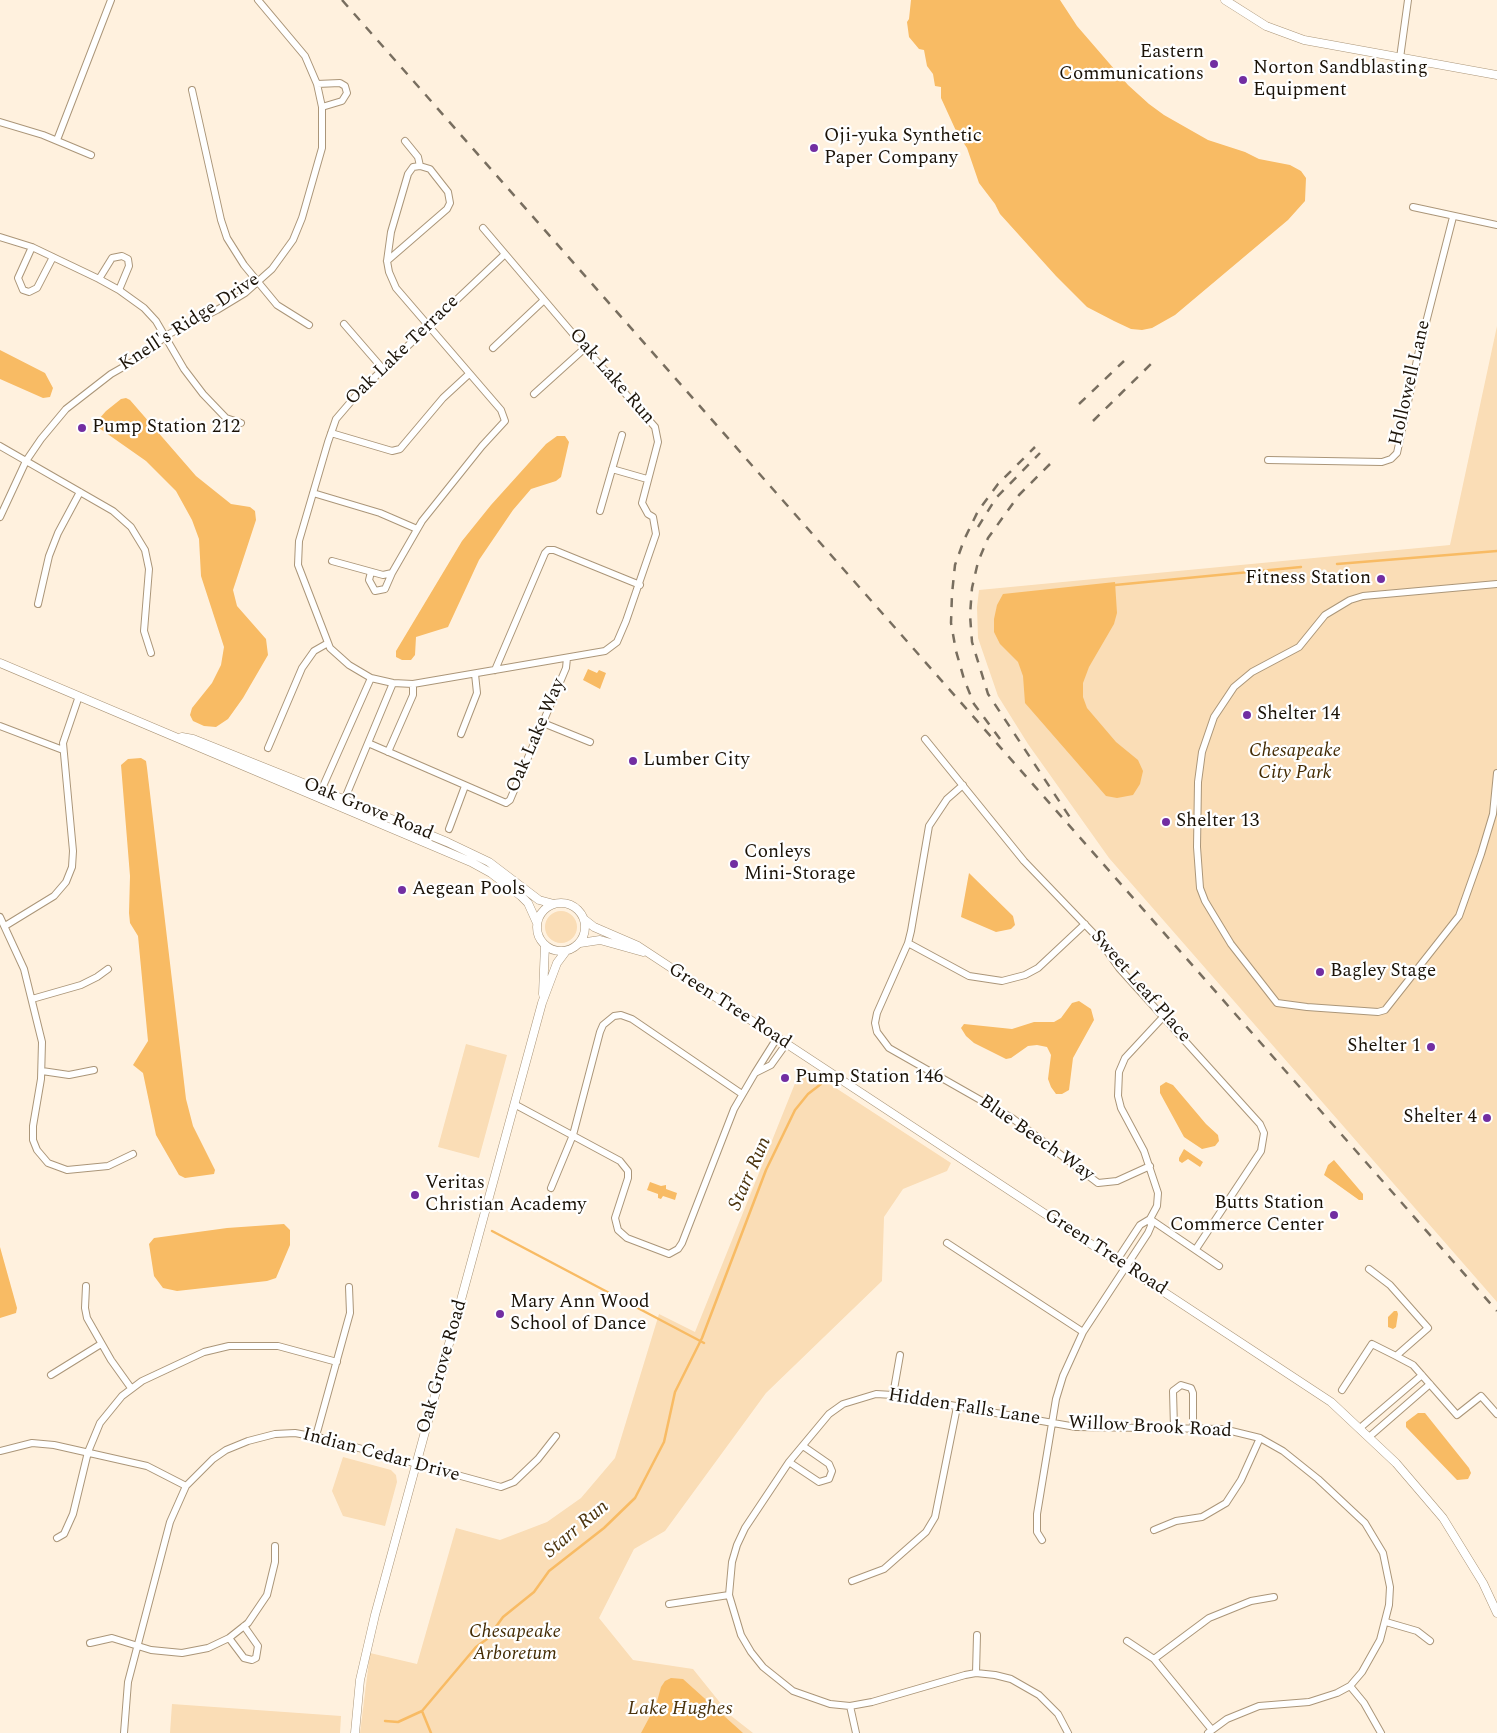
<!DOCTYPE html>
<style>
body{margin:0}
canvas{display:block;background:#fff1de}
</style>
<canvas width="1497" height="1733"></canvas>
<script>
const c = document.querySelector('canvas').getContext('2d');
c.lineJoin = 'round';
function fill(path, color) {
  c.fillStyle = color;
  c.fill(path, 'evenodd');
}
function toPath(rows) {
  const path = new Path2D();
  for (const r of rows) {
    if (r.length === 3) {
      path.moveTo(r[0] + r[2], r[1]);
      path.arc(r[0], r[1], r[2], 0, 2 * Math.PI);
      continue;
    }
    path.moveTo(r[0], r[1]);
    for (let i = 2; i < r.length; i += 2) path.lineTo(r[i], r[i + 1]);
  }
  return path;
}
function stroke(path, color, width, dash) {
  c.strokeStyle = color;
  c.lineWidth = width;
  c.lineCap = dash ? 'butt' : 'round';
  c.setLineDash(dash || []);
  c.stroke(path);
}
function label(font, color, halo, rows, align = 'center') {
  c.font = font + ' Spectral,serif';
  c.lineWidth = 4.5;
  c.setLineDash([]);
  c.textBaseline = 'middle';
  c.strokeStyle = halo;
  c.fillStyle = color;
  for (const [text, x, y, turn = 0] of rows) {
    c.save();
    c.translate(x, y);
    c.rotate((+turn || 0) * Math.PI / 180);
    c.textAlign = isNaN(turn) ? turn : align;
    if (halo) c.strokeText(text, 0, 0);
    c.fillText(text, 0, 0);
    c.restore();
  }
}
fill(toPath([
 [1497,326,1497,1302,1109,858,1028,744,998,696,978,638,977,607,979,590,1450,545],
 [561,927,16],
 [466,1044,507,1055,479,1158,438,1147],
 [802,1066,951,1163,947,1171,903,1189,884,1217,882,1281,766,1393,665,1531,634,1549,599,1618,633,1660,693,1669,730,1715,753,1733,360,1733,370,1653,417,1664,456,1528,500,1540,547,1522,581,1498,615,1458,659,1314,695,1332],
 [343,1457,391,1470,396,1475,397,1482,385,1526,343,1516,332,1491],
 [172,1704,341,1716,340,1733,170,1733]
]), '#faddb6');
fill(toPath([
 [911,0,1060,0,1077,26,1128,85,1149,104,1164,115,1208,140,1245,152,1259,159,1290,165,1301,171,1306,178,1305,201,1288,220,1175,315,1152,328,1142,330,1131,329,1114,321,1087,307,1056,276,1000,214,995,204,979,183,967,148,957,133,941,98,941,87,935,86,933,74,927,66,924,50,919,49,909,37,907,22,909,19],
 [0,350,45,373,53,388,50,397,43,398,0,379],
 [126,398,130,400,196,476,231,504,250,507,255,511,256,520,233,590,237,606,266,639,268,655,243,698,228,719,216,727,204,726,193,721,190,715,192,708,212,683,221,665,224,647,201,576,199,539,192,520,176,491,146,461,99,428,99,419,106,411,121,399],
 [557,436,565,436,569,442,561,477,556,481,531,489,513,510,479,560,448,627,416,637,415,655,411,660,402,660,396,657,396,651,462,541,491,505,546,444],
 [1115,582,1117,613,1114,624,1089,667,1083,683,1083,697,1087,708,1116,742,1138,760,1143,771,1140,784,1133,795,1117,798,1106,796,1025,703,1023,676,1018,662,1000,644,994,632,994,619,997,605,1003,594],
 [588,669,597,673,599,670,606,673,600,689,583,680],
 [141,758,146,761,147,768,186,1099,193,1126,215,1170,214,1174,185,1178,179,1175,156,1135,143,1073,133,1065,148,1041,138,936,130,923,129,913,130,876,121,765,128,759],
 [969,873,1013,916,1015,925,1011,929,996,932,961,917],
 [1079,1001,1091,1009,1094,1020,1073,1058,1069,1090,1062,1094,1056,1094,1051,1087,1048,1079,1051,1055,1047,1047,1037,1045,1028,1046,1011,1058,1006,1059,974,1043,966,1036,961,1028,964,1024,1012,1029,1034,1022,1054,1022,1061,1018,1072,1003],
 [1166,1082,1173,1085,1206,1124,1218,1135,1219,1141,1215,1146,1202,1149,1184,1137,1160,1093,1160,1086],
 [1184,1149,1203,1162,1200,1167,1188,1159,1182,1163,1179,1161,1179,1158],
 [1334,1160,1363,1194,1363,1200,1359,1200,1324,1175,1328,1165],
 [650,1182,661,1186,666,1185,666,1189,677,1193,675,1200,663,1196,661,1199,658,1198,658,1194,647,1190],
 [284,1224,290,1230,290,1245,276,1278,267,1281,177,1291,163,1288,154,1276,149,1244,154,1238,227,1228],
 [0,1247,17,1308,16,1313,0,1318],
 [1394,1311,1397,1311,1398,1314,1396,1327,1393,1329,1388,1327,1388,1317],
 [1418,1413,1425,1413,1469,1468,1471,1473,1468,1479,1457,1480,1406,1427,1406,1422],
 [671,1678,683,1679,743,1733,641,1733,656,1705,661,1687,665,1681]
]), '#f8bb64');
stroke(toPath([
 [1337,564,1497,551],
 [1115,585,1301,567],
 [492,1231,704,1343],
 [385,1721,398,1722,422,1711],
 [431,1733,422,1711,476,1647,487,1639,503,1617,534,1592,549,1571,604,1528,635,1498,664,1442,675,1392,702,1338,766,1170,795,1110,808,1094,821,1084]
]), '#f8bb64', 2.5);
const minor = toPath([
 [1400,58,1408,0],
 [317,84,340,83,345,86,347,93,342,101,322,107],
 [192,90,221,220,227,238,244,265,277,305,309,325],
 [0,122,43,135,91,155],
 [57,140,111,0],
 [1413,207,1497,225],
 [483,228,585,348,655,427,658,442,642,503,648,514,653,517,656,534,626,621,617,642,605,651,413,684,393,683,371,678,349,665,330,648,298,565,299,541,328,442,336,419,360,391,504,255],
 [0,237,32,247,99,279,119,290,144,308,156,321,184,369,203,394,226,418,241,423],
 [32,247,18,278,23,290,29,292,37,288,53,257],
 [387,261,447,209,450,203,448,192,430,169,420,166,418,157,405,141],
 [99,279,112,258,122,256,128,259,129,266,119,290],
 [344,324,383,369],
 [493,348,544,300],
 [534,394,585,348],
 [331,433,392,451,400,449,443,398,469,374],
 [0,446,113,511,131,527,145,550,149,569,144,631,151,653],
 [1268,460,1382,462,1391,459,1397,453,1420,346,1453,217],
 [612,469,647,479],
 [313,493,380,513,417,529],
 [600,511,622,435],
 [0,517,26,461,41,439,66,409,111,374,146,354,165,336,217,310,245,293,272,269,293,240,302,218,322,148,322,107,317,84,305,56,258,0],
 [332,561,383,575,392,573,422,521,482,446,505,421,501,410,396,288,389,272,387,261,391,232,408,174,413,167,420,166],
 [371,572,369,580,375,591,385,589,392,573],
 [1497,584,1363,596,1350,600,1325,615,1299,647,1252,672,1234,687,1214,717,1202,752,1198,782,1197,847,1200,888,1205,901,1231,944,1277,1003,1307,1007,1378,1012,1385,1010,1459,916,1481,854,1493,814,1497,773],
 [38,604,49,556,58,533,80,492],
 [495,670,545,553,548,550,554,550,640,585],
 [543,723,590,742],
 [0,726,63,750],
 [461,734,477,693,475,674],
 [925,739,1024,861,1097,937,1119,968,1260,1124,1264,1133,1261,1151,1196,1249],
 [368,743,506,803,510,800,566,668,567,658],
 [268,748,302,668,314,651,328,643],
 [388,752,413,695,413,684],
 [963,785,947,799,929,826,911,931,908,943,877,1013,875,1023,877,1032,889,1048,1012,1118,1098,1183,1117,1181,1150,1166],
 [320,793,371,678],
 [343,803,393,683],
 [449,829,465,786],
 [0,917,24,969,42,1042,41,1079,33,1126,33,1140,37,1150,48,1163,67,1170,108,1166,133,1154],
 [5,926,54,896,66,882,72,867,73,851,63,743,79,696],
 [908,943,969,976,1002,981,1025,975,1038,968,1085,924],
 [32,999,81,985,97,977,108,969],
 [1164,1016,1125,1058,1119,1072,1118,1096,1121,1108,1144,1151,1158,1193,1157,1206,1150,1219,1219,1266],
 [777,1038,755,1073,771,1065,786,1044],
 [42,1071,69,1075,94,1070],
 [516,1105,620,1161,628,1171,628,1178,615,1218,618,1230,627,1238,669,1254,678,1249,682,1243,734,1109,755,1073],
 [551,1188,573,1135,600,1032,603,1025,614,1016,621,1015,632,1019,742,1094],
 [947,1243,1083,1332],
 [1369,1269,1390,1285,1428,1328,1396,1356,1413,1365,1457,1415,1481,1396,1497,1414],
 [86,1286,85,1308,87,1318,111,1360,131,1388],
 [51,1375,101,1344],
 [1342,1390,1372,1344,1396,1356],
 [893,1395,900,1355],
 [1174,1428,1173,1391,1181,1385,1191,1388,1193,1393,1193,1428],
 [1360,1428,1422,1375],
 [316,1436,350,1313,349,1287],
 [1369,1437,1430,1384],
 [0,1451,32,1443,54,1445,147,1466,186,1486],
 [789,1462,819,1482,829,1479,832,1471,829,1464,803,1446],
 [1154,1530,1176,1521,1202,1517,1226,1503,1241,1480,1260,1438],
 [57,1538,64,1534,73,1514,88,1452,100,1423,122,1396,142,1381,204,1352,229,1346,278,1346,337,1362],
 [1042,1540,1037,1532,1037,1514,1056,1399,1063,1376,1083,1332,1148,1233,1151,1226,1150,1219,1140,1225,1117,1260],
 [852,1581,884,1569,926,1532,935,1517,957,1407],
 [669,1604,729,1595],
 [1386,1622,1417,1631,1430,1641],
 [229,1638,244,1658,252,1660,256,1658,258,1646,244,1626],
 [1127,1641,1154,1659,1212,1730],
 [90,1643,112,1638,151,1650,182,1653,208,1648,229,1638,248,1623,267,1595,275,1562,275,1546],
 [1154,1659,1209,1618,1251,1601,1274,1597],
 [976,1673,977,1635],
 [1350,1686,1364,1703,1381,1733],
 [850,1706,856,1733],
 [124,1733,128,1682,170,1522,186,1486,213,1459,226,1450,248,1441,275,1434,295,1433,322,1438,501,1487,514,1482,538,1459,556,1436],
 [1068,1733,1058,1714,1039,1695,1011,1679,995,1675,976,1673,965,1675,872,1702,850,1706,830,1704,793,1691,763,1667,751,1652,741,1635,729,1595,732,1562,737,1545,745,1528,789,1462,829,1414,843,1404,876,1394,893,1395,1076,1427,1223,1429,1260,1438,1283,1451,1318,1479,1365,1523,1383,1553,1390,1587,1389,1605,1380,1640,1362,1672,1350,1686,1337,1693,1309,1702,1259,1706,1227,1719,1208,1733]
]);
const tertiary = toPath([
 [1225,0,1266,26,1304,40,1497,75],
 [0,663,471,862,491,873,521,896,528,903,537,923],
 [182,737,193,739,333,795,447,842,489,862,539,900,554,904],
 [561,927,24],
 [585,920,594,927,638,946,1331,1402,1396,1463,1443,1518,1483,1583,1497,1613],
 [580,943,600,940,643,952],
 [543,994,545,945],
 [355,1733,360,1680,375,1615,542,1003,557,963,566,951]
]);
stroke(minor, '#ab9679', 8);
stroke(tertiary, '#ab9679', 9);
stroke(minor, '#fff', 6);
stroke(tertiary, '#fff', 8);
stroke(toPath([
 [342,0,1497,1311],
 [1079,404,1124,361],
 [1093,421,1154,361],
 [1050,464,1019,495,988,538,978,562,972,588,970,615,972,642,988,694,1071,819],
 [978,527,996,498,1040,453],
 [1000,739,974,704,964,679,956,651,951,623,952,594,955,565,964,540,978,511,998,484,1035,447]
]), '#786e5f', 2.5, [9, 9]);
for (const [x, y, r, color] of [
 [1214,64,5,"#722ea2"],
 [1243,80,5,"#722ea2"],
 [814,148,5,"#722ea2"],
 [82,428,5,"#722ea2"],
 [1381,579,5,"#722ea2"],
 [1247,715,5,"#722ea2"],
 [633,761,5,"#722ea2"],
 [1166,822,5,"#722ea2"],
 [734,864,5,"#722ea2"],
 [402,890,5,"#722ea2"],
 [1320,972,5,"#722ea2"],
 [1431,1047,5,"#722ea2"],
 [785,1078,5,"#722ea2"],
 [1487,1118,5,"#722ea2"],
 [415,1195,5,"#722ea2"],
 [1334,1215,5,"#722ea2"],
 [500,1314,5,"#722ea2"]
]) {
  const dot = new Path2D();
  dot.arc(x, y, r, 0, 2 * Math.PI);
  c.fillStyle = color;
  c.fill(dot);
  stroke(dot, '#fff', 2);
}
label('19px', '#1b1308', '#fff', [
 ["Eastern",1204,53,"right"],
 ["Communications",1204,75,"right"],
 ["Norton Sandblasting",1253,69],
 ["Equipment",1253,91],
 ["Oji-yuka Synthetic",824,137],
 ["Paper Company",824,159],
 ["Pump Station 212",92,428],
 ["Fitness Station",1371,579,"right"],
 ["Shelter 14",1257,715],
 ["Lumber City",643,761],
 ["Shelter 13",1176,822],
 ["Conleys",744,853],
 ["Mini-Storage",744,875],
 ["Aegean Pools",412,890],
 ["Bagley Stage",1330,972],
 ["Shelter 1",1421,1047,"right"],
 ["Pump Station 146",795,1078],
 ["Shelter 4",1477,1118,"right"],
 ["Veritas",425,1184],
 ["Christian Academy",425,1206],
 ["Butts Station",1324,1204,"right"],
 ["Commerce Center",1324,1226,"right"],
 ["Mary Ann Wood",510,1303],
 ["School of Dance",510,1325]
], 'left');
label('19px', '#1b1308', '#fff', [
 ["Knell's Ridge Drive",190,323,-33],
 ["Oak Lake Terrace",403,351,-44],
 ["Oak Lake Run",611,377,49],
 ["Hollowell Lane",1411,383,-77],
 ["Oak Lake Way",537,736,-67],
 ["Oak Grove Road",368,810,22],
 ["Sweet Leaf Place",1140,987,49],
 ["Green Tree Road",729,1007,33],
 ["Blue Beech Way",1036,1139,35],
 ["Green Tree Road",1105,1253,33],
 ["Oak Grove Road",443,1367,-74],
 ["Hidden Falls Lane",964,1408,9],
 ["Willow Brook Road",1150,1428,3],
 ["Indian Cedar Drive",381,1456,15]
]);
label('italic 19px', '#432b03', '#fff', [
 ["Chesapeake",1295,752],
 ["City Park",1295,774],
 ["Chesapeake",515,1633],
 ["Arboretum",515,1655]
]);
label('italic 20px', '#4b330d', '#fff', [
 ["Starr Run",751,1174,-66],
 ["Starr Run",577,1530,-40],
 ["Lake Hughes",680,1710]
]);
</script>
